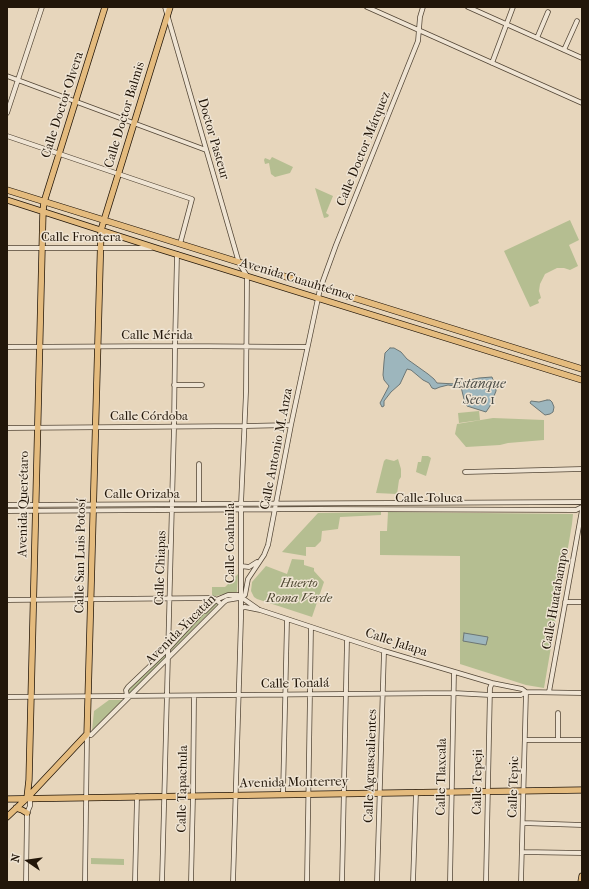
<!DOCTYPE html>
<meta charset="utf-8">
<style>
body{margin:0}
#map{position:relative;width:589px;height:889px;overflow:hidden;background:#e7d6bc;font-family:"IM FELL French Canon",serif}
canvas{display:block}
.frame{position:absolute;inset:0;border:8px solid #221609;pointer-events:none}
.north{position:absolute;left:8px;top:841px;width:40px;height:40px;-webkit-text-stroke:3px #efe4d3;paint-order:stroke;rotate:283deg;font-size:11px;font-weight:700;line-height:16px;text-align:center;color:#221609}
.north::after{content:'';display:block;margin:auto;width:14px;height:18px;background:#221609;clip-path:polygon(50% 0,100% 100%,50% 72%,0 100%)}
</style>
<div id="map">
<canvas width="589" height="889"></canvas>
<div class="frame"></div>
<div class="north">N</div>
</div>
<script>
const c = document.querySelector('canvas').getContext('2d');
c.lineJoin = 'round';
function fill(path, color) {
  c.fillStyle = color;
  c.fill(path, 'evenodd');
}
function toPath(rows) {
  const path = new Path2D();
  for (const r of rows) {
    path.moveTo(r[0], r[1]);
    for (let i = 2; i < r.length; i += 2) path.lineTo(r[i], r[i + 1]);
  }
  return path;
}
function stroke(path, color, width, dash) {
  c.strokeStyle = color;
  c.lineWidth = width;
  c.lineCap = dash ? 'butt' : 'round';
  c.setLineDash(dash || []);
  c.stroke(path);
}
function label(font, color, halo, rows, align = 'center') {
  c.font = font + ' "IM FELL French Canon",serif';
  c.lineWidth = 3;
  c.setLineDash([]);
  c.textBaseline = 'middle';
  c.strokeStyle = halo;
  c.fillStyle = color;
  for (const [text, x, y, turn = 0] of rows) {
    c.save();
    c.translate(x, y);
    c.rotate((+turn || 0) * Math.PI / 180);
    c.textAlign = isNaN(turn) ? turn : align;
    if (halo) c.strokeText(text, 0, 0);
    c.fillText(text, 0, 0);
    c.restore();
  }
}
fill(toPath([
 [272,157,293,167,290,173,275,177,271,174,269,163,265,164,264,160,265,158,270,160],
 [315,188,333,196,326,213,329,215,328,217,324,218],
 [570,220,579,240,569,245,578,266,570,270,564,268,557,268,545,274,540,284,539,291,541,298,538,300,539,303,530,307,504,251],
 [479,411,480,420,459,423,458,413],
 [493,418,544,420,544,440,508,443,500,445,466,447,455,434,457,424],
 [422,456,428,456,431,458,426,476,416,472,418,462,421,462],
 [386,459,394,461,398,459,401,469,401,477,399,480,397,494,376,493,384,461],
 [381,512,381,515,340,517,338,529,322,531,321,541,315,547,306,547,306,556,282,552,318,513],
 [388,512,573,514,572,524,544,688,526,685,460,664,460,556,380,555,380,531,387,531],
 [292,559,304,560,304,565,314,568,314,571,324,582,312,617,257,599,254,597,251,591,252,582,266,566,287,574],
 [238,574,237,592,229,593,216,596,212,596,212,587,225,587],
 [217,602,218,604,169,653,169,649,202,614,204,614],
 [166,652,166,657,129,694,126,690],
 [109,700,124,700,92,731,94,711],
 [91,858,124,859,124,865,91,864]
]), '#b5be91');
const water = toPath([
 [390,348,394,348,401,352,407,359,428,374,434,379,437,383,456,384,464,381,479,378,492,377,496,388,496,391,490,406,486,412,467,406,465,403,461,387,448,385,440,387,435,389,432,388,429,383,423,380,411,370,407,369,400,384,391,392,384,401,384,406,382,407,380,403,389,386,384,380,383,375,384,362,385,353,390,348],
 [547,400,550,400,552,402,554,407,553,412,550,414,545,415,530,403,531,401,539,402,547,400],
 [464,633,488,637,486,645,463,641,464,633]
]);
fill(water, '#9db6bd');
stroke(water, '#6c7675', 1);
const minor = toPath([
 [165,7,239,263,247,276,246,392,241,504,241,618,233,882],
 [367,7,582,103],
 [468,7,582,58],
 [537,38,548,12],
 [564,50,577,21],
 [492,63,513,7],
 [7,76,206,150],
 [7,113,42,7],
 [7,136,192,199,180,244],
 [7,248,151,248],
 [7,347,175,346,307,347],
 [174,385,202,385],
 [7,428,245,426,291,425],
 [465,472,582,469],
 [199,504,199,464],
 [7,505,582,502],
 [7,511,314,509,576,510,582,507],
 [241,566,249,567,257,562],
 [7,600,212,598,215,599,221,604],
 [565,602,582,602],
 [241,608,245,607,260,610,384,651,492,683,522,689,526,692],
 [549,692,582,510],
 [127,696,126,690,128,687,168,649,202,612,205,611,216,600,228,595,238,595,258,609],
 [7,697,454,693,490,695,521,695,526,692,582,693],
 [526,740,582,740],
 [558,740,558,713],
 [283,794,287,620],
 [523,823,582,825],
 [522,852,582,853],
 [26,882,27,813,30,806,30,798],
 [85,882,87,734,91,735,224,602,227,600,239,598,245,595,248,579,264,555,268,545,291,425,320,289,336,245,418,41,420,17,423,7],
 [135,882,137,796],
 [162,882,174,427,175,346,177,254],
 [191,882,193,795,194,696],
 [307,882,311,627],
 [342,882,347,639],
 [377,882,384,651],
 [413,882,416,792],
 [450,882,454,672],
 [486,882,490,688,492,683],
 [521,882,526,692]
]);
const major = toPath([
 [7,190,582,369],
 [7,200,156,248,582,380],
 [27,798,29,780,43,211,44,202,105,7],
 [7,799,582,790],
 [16,808,22,810,27,813],
 [7,817,27,798,87,734,101,230,170,7],
 [581,882,582,876]
]);
stroke(minor, '#534636', 5.5);
stroke(major, '#221609', 7);
stroke(minor, '#efe4d3', 4);
stroke(major, '#e4bb7e', 5.5);
label('13px', '#221609', '#efe4d3', [
 ["Calle Doctor Olvera",63,105,-72],
 ["Calle Doctor Balmis",125,115,-73],
 ["Doctor Pasteur",213,139,74],
 ["Calle Doctor Márquez",364,149,-68],
 ["Calle Frontera",81,238],
 ["Avenida Cuauhtémoc",297,280,17],
 ["Calle Mérida",157,336],
 ["Calle Córdoba",149,417],
 ["Calle Antonio M. Anza",277,449,-79],
 ["Calle Orizaba",142,495],
 ["Calle Toluca",429,499],
 ["Avenida Querétaro",24,504,-89],
 ["Calle Coahuila",231,543,-90],
 ["Calle San Luis Potosí",81,556,-89],
 ["Calle Chiapas",161,568,-88],
 ["Calle Huatabampo",556,599,-80],
 ["Avenida Yucatán",181,630,-45],
 ["Calle Jalapa",396,643,18],
 ["Calle Tonalá",295,684,-1],
 ["Calle Aguascalientes",371,766,-88],
 ["Calle Tlaxcala",442,777,-89],
 ["Calle Tepeji",478,782,-89],
 ["Avenida Monterrey",294,783,-1],
 ["Calle Tepic",514,787,-88],
 ["Calle Tapachula",183,789,-89]
]);
label('italic 13px', '#4e4832', '#efe4d3', [
 ["Huerto",299,584],
 ["Roma Verde",299,599]
]);
label('italic 14px', '#4d4e48', '#efe4d3', [
 ["Estanque",479,385],
 ["Seco 1",479,401]
]);
</script>
